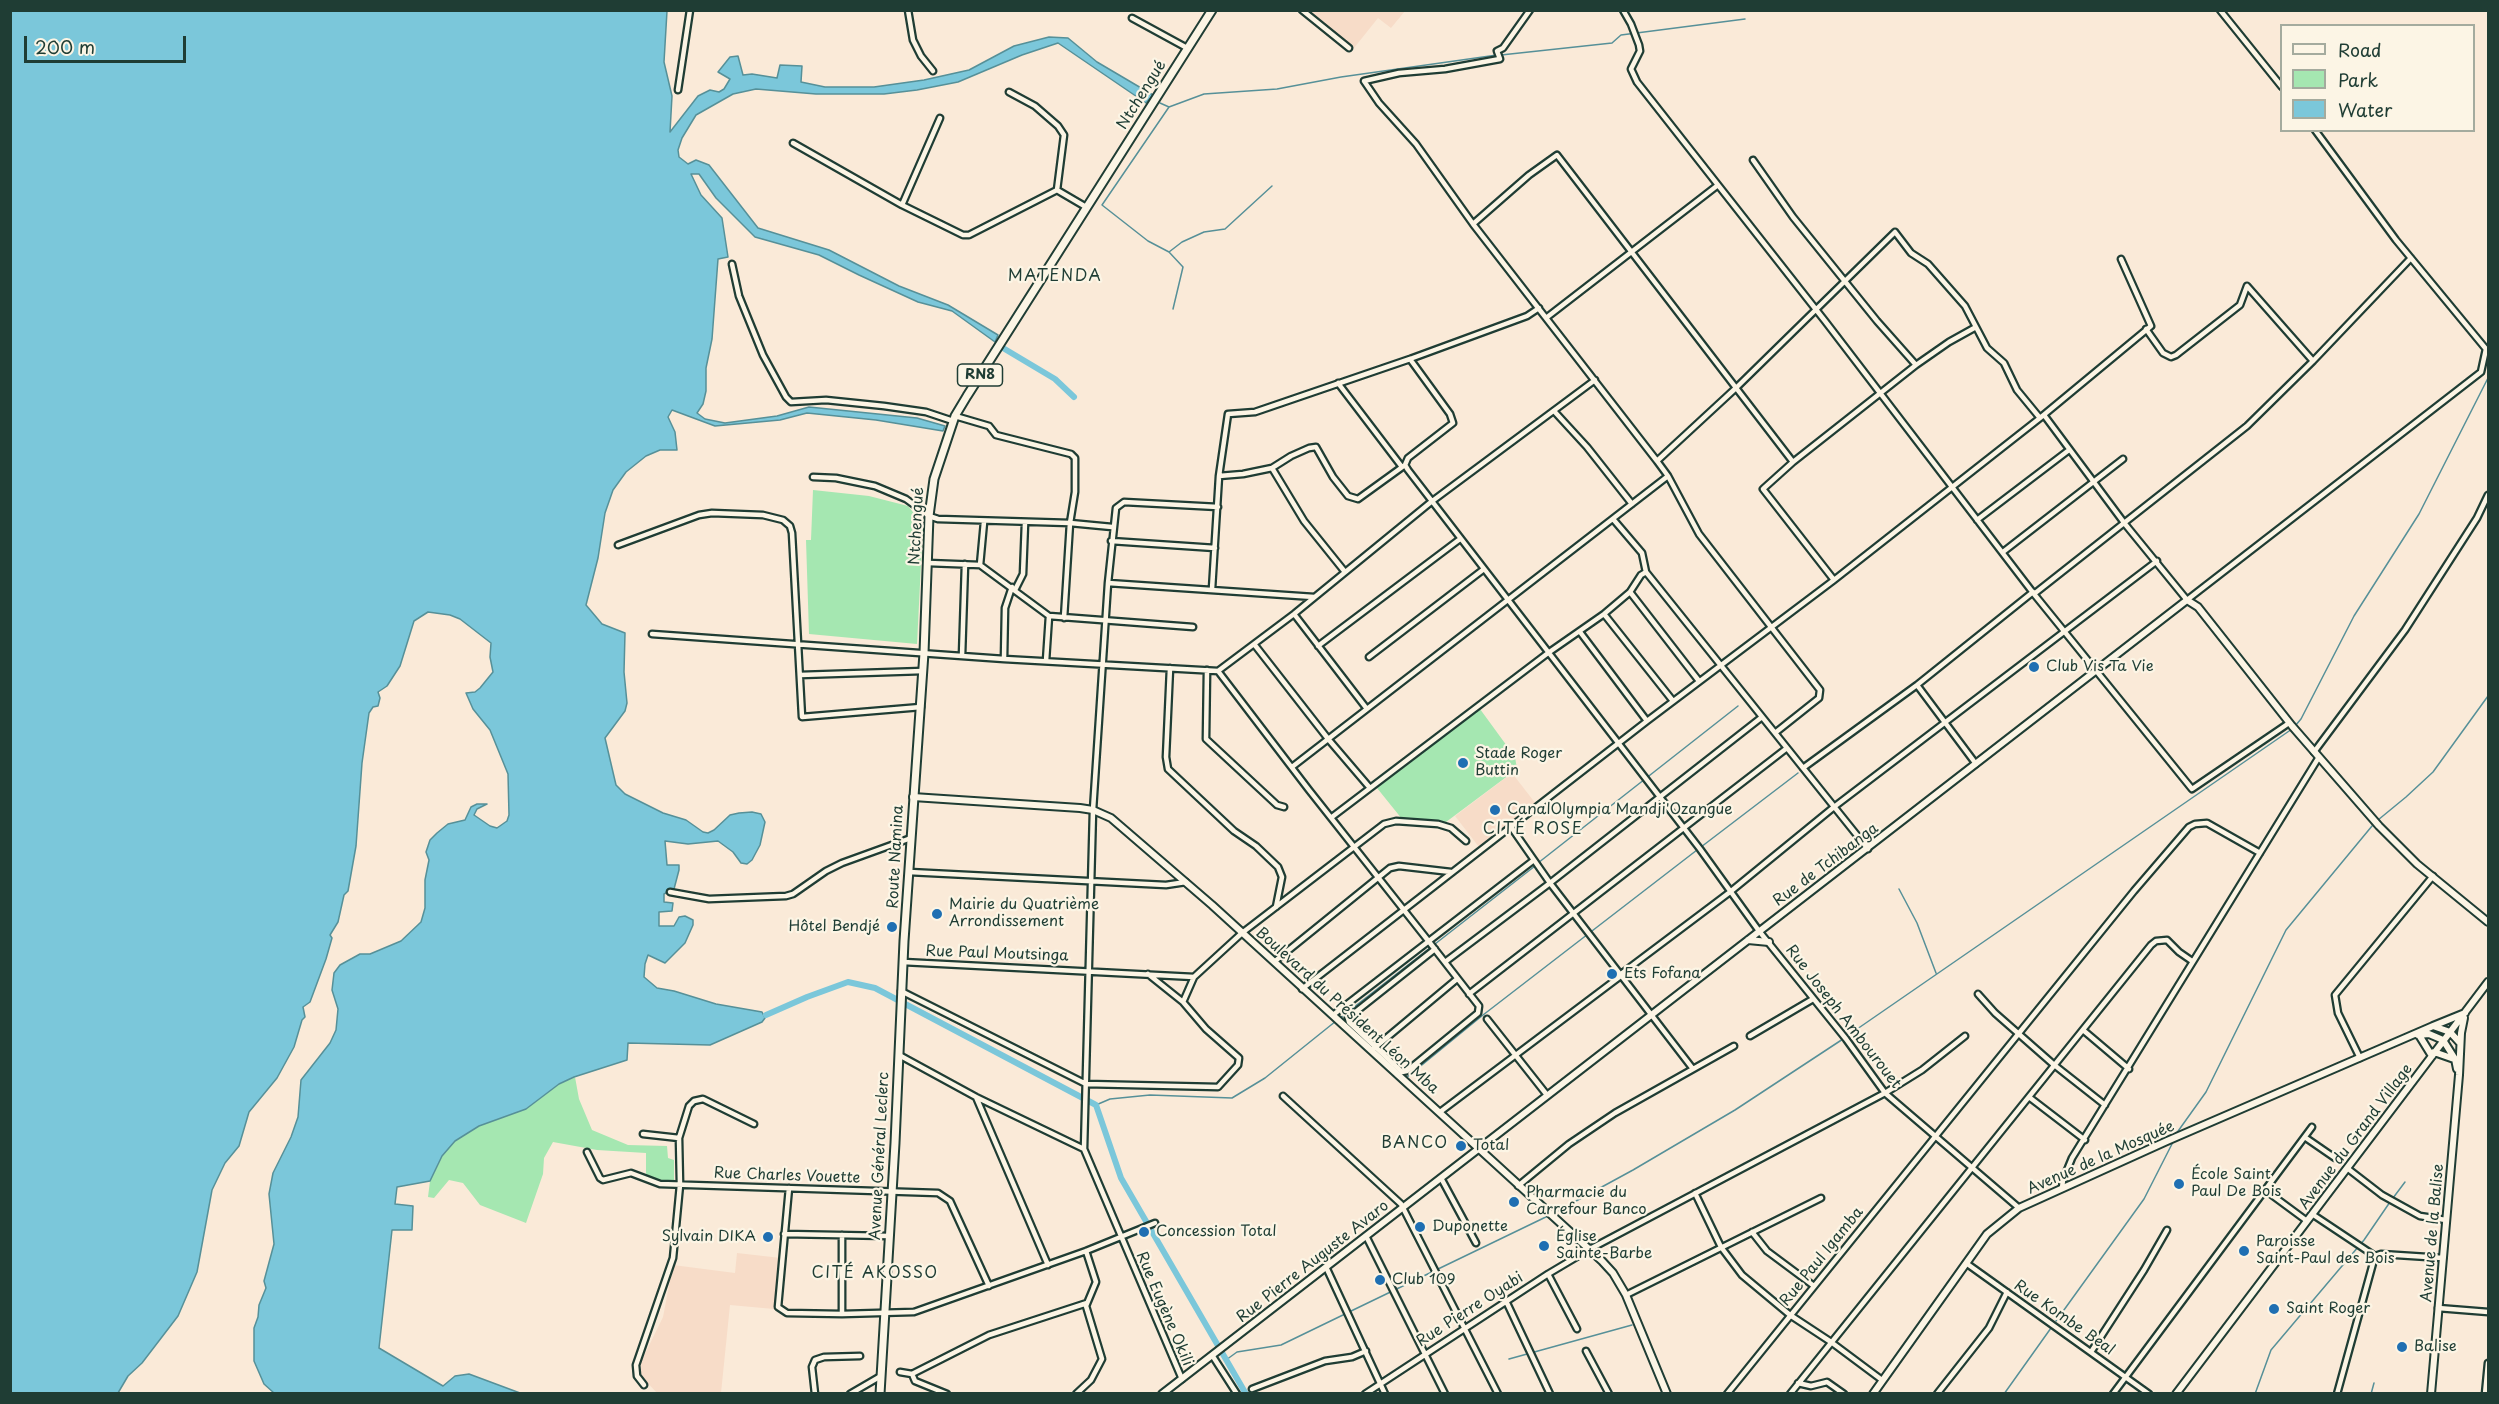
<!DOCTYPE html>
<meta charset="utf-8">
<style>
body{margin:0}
#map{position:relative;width:2499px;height:1404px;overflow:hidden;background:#faead8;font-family:"Playpen Sans",sans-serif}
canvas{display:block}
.frame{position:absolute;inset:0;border:12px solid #1f3d34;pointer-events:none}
.legend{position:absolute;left:2280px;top:24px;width:195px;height:108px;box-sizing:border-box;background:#fcf5e5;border:2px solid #a4ab9e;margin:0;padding:8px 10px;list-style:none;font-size:18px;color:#1f3d34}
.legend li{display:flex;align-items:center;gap:12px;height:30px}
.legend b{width:30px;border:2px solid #a4ab9e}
.scale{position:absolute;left:24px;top:36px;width:162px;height:27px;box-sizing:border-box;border:3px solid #1f3d34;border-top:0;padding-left:8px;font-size:18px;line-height:21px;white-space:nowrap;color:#1f3d34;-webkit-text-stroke:4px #fcf5e5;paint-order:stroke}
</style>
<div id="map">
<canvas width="2499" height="1404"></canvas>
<div class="frame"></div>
<ul class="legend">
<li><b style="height:8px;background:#fcf5e5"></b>Road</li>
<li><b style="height:16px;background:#a5e7b1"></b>Park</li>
<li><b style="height:16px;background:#7bc7da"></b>Water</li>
</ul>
<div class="scale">200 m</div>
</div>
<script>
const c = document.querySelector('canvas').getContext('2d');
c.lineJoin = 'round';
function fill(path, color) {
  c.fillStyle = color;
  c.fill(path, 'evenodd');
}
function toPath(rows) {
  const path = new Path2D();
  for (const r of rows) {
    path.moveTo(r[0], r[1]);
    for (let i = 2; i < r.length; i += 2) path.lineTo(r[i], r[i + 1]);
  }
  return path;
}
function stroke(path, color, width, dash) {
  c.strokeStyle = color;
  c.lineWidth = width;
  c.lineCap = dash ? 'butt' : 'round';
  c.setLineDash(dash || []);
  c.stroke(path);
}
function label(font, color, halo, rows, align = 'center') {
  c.font = font + ' "Playpen Sans",sans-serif';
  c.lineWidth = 4.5;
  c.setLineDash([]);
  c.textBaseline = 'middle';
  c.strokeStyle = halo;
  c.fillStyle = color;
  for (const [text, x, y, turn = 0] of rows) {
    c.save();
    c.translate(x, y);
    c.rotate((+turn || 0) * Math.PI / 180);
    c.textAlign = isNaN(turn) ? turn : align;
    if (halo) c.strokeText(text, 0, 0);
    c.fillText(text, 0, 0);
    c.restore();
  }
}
fill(toPath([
 [1307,11,1405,11,1391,28,1378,18,1354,48],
 [1512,773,1536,804,1479,847,1455,816],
 [737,1253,781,1258,774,1309,730,1305,721,1393,657,1393,641,1376,641,1362,663,1317,673,1265,735,1273]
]), '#f7dcc8');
fill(toPath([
 [813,490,869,496,908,506,923,524,917,644,809,634,806,540,811,540],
 [1480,709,1515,757,1517,769,1446,822,1402,819,1377,788],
 [575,1077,579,1099,592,1130,628,1145,667,1146,668,1158,674,1160,674,1187,646,1182,646,1153,597,1150,553,1142,544,1158,543,1174,526,1223,480,1205,463,1183,449,1180,434,1198,428,1197,430,1181,435,1171,442,1156,455,1141,479,1126,526,1109,559,1084]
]), '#a5e7b1');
const water = toPath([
 [10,11,667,11,664,62,672,96,670,132,698,96,710,90,719,92,724,89,730,79,718,72,730,57,738,56,743,75,752,74,777,78,780,65,802,66,801,82,825,87,874,87,924,80,969,70,1014,46,1049,37,1068,38,1097,62,1153,95,1146,103,1058,43,1022,55,958,82,917,90,884,94,816,94,756,89,733,94,696,115,682,138,678,150,679,157,688,164,696,160,709,165,758,228,829,250,899,286,948,305,998,335,995,342,952,311,918,302,859,275,819,255,755,237,716,198,699,174,691,174,701,195,722,218,728,257,718,259,712,339,706,368,706,391,703,404,697,413,705,419,725,423,777,416,809,407,917,418,945,426,943,431,876,420,807,413,780,420,715,426,672,410,668,417,675,432,677,450,660,450,646,456,626,472,613,490,605,513,598,558,586,605,602,624,625,633,624,672,627,703,625,711,605,738,616,785,625,794,663,813,686,820,703,832,708,833,714,830,730,815,739,813,752,812,761,814,765,822,760,845,752,860,747,864,741,863,733,852,718,841,688,844,665,841,667,865,679,865,679,870,674,889,664,894,664,902,673,903,672,911,659,912,659,926,674,926,679,917,685,916,693,920,693,925,685,943,665,963,648,955,645,964,644,977,657,988,674,991,716,1004,762,1012,765,1018,762,1022,710,1045,628,1043,627,1060,574,1077,559,1084,526,1109,479,1126,455,1141,442,1156,430,1181,397,1187,395,1204,413,1206,412,1230,392,1230,379,1348,443,1386,455,1376,469,1374,520,1393,274,1393,264,1384,254,1361,254,1328,258,1317,259,1305,266,1288,264,1281,274,1244,269,1194,273,1173,291,1137,298,1117,301,1080,330,1043,336,1030,338,1009,332,990,334,973,340,965,360,954,370,954,401,941,421,922,425,908,425,880,429,860,426,852,430,840,437,833,448,824,465,820,471,807,477,804,487,804,477,809,474,815,490,826,497,828,507,821,509,815,508,774,490,730,473,709,466,693,475,692,480,688,493,672,490,657,491,643,460,619,450,615,428,612,414,621,400,666,387,686,378,692,380,698,378,706,373,707,369,713,362,763,356,846,348,891,344,895,338,922,330,935,332,938,326,959,310,1002,303,1007,305,1017,302,1020,294,1047,277,1078,249,1112,239,1146,225,1163,212,1190,197,1272,178,1316,142,1363,128,1376,118,1393,11,1393,10,11]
]);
fill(water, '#7bc7da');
stroke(water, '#569098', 1.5);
stroke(toPath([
 [1501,55,1612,43,1621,35,1745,19],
 [1160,103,1169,107,1102,205,1148,241,1169,252,1183,267,1173,309],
 [1169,107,1204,94,1277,89,1341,77,1497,55],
 [1169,252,1182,242,1204,232,1225,229,1272,186],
 [2295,726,2301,719,2354,616,2419,514,2488,378],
 [2378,820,2406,797,2433,772,2488,696],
 [1701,847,1798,773],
 [1538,863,1738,706],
 [1899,889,1917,923,1936,973],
 [1435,944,1535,866],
 [1340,1018,1431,947],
 [1847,1036,2292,729],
 [1406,1078,1483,1015,1697,850],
 [1096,1105,1110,1099,1150,1095,1232,1098,1265,1078,1336,1021],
 [2176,1134,2206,1092,2286,930,2372,826],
 [2393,1198,2405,1182],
 [1554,1213,1633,1170,1735,1110,1843,1039],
 [1349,1312,1550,1215],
 [2056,1321,2144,1199,2173,1142],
 [1509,1359,1632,1325],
 [1226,1360,1237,1352,1281,1345,1345,1314],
 [2004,1394,2051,1328],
 [2255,1394,2271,1350,2364,1240,2390,1202],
 [2371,1394,2374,1383]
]), '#569098', 1.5);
stroke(toPath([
 [1003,348,1055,379,1074,397],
 [766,1015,807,997,848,982,875,988,1096,1105,1121,1178,1246,1394]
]), '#7bc7da', 6);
const street = toPath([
 [908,10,913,40,921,56,933,71],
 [1302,10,1349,48],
 [1530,10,1503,48,1497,51,1500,59,1445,69,1399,73,1364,81,1379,103,1416,144,1473,224,1657,461],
 [1623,10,1631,24,1639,45,1640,51,1631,69,1637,82,1825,321,2034,594,2192,789,2289,723],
 [2220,10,2282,87],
 [1132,18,1187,48],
 [678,90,690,10],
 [1009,92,1035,106,1058,126,1064,135,1057,190],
 [793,143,902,205,963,235,969,235,1057,190],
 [1753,160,1793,217,1877,321,1916,365],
 [1057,190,1086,207],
 [902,205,940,118],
 [1473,224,1529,175,1557,155,1793,462],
 [732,264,739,296,763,355,786,397,791,402,826,400,884,406,926,412,953,421],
 [2247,286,2313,361],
 [1546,318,1718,185],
 [2146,329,2163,353,2171,357,2176,355,2240,305,2247,286],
 [1410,359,1450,414,1453,423,1408,458,1405,465,1408,470,1700,849,1759,931,1846,1039,1885,1093,2019,1208],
 [1338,383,1402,467],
 [1554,411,1587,447,1632,504],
 [2044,415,2125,524,2187,600,2481,372,2486,349,2396,240,2315,130],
 [955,416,989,426,996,435,1071,454,1075,458,1075,492,1070,523,1112,527],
 [1272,468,1304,521,1345,572],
 [1219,476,1243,474,1272,468,1291,456,1309,448,1316,447,1333,477,1348,496,1358,499,1405,465],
 [1668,476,1699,534,1820,690,1819,698,1775,733],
 [813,477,836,478,875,486,906,499,929,516,938,519,1070,523,1064,618],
 [1613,519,1642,553,1646,572],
 [1977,520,2069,450],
 [1111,541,1215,548],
 [618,545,699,515,712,513,763,515,783,520,790,526,792,533,802,717,921,707],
 [2003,552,2123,459],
 [928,563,980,565,1049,616,1193,627],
 [980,565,984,522],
 [1834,580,1763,489,1793,462,1916,365,1949,342,1976,327],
 [1108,583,1314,597],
 [1212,589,1219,476,1228,414,1255,412,1410,359,1527,316,1539,308],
 [1015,590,1023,574,1025,523],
 [1630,592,1699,681],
 [2034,594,2247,426,2313,361,2411,258],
 [1294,614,1367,709],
 [1604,614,1673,701],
 [1580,632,1647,721],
 [652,634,1004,659,1218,671,1294,614,1431,502,1595,380],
 [1254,644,1329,740,1370,788],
 [1318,646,1460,539],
 [962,656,965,564],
 [1369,657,1484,569],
 [1004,659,1005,608,1012,587],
 [1046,661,1049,616],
 [1170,668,1166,757,1168,769,1234,831,1256,846,1278,867,1282,877,1276,907],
 [1207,670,1206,739,1277,805,1284,807],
 [1218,671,1309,790,1430,943,1479,1006,1478,1013,1407,1071,1402,1072,1349,1022,1348,1018,1435,949],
 [800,675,923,671],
 [1917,685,1976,764],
 [2314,752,2405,630,2477,518,2488,495],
 [1292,767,1668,476,1657,461,1737,387,1895,232,1911,253,1928,264,1965,306,1987,348,2004,363,2017,390,2040,418],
 [1803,768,1917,685,2033,592],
 [1332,817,1548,653,1604,614,1630,592,1641,575,1646,572,1868,849],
 [1511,827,1550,883,1693,1069],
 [909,872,1166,885,1186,882],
 [670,892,709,899,786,896,793,894,826,871,842,863,911,838],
 [903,962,1194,977],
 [1274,962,1390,868,1399,866,1451,872],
 [1445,962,1550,883,1762,717],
 [1621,974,1730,892,1834,807,2157,561],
 [1302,989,1647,721,1834,580,2040,418,2151,326,2121,259],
 [901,991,1086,1084,1218,1087,1238,1065,1239,1058,1206,1029,1183,1002,1148,974],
 [1469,994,1787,748],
 [1978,994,1995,1013,2053,1064,2105,1105],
 [1183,1002,1194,977,1242,933,1384,824,1396,821,1438,824,1451,828,1466,841],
 [1333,1015,1534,860],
 [1487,1019,1547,1095],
 [2083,1030,2129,1069],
 [1750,1036,1813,999],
 [1372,1050,1457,979],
 [899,1055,976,1097,1084,1149],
 [2360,1058,2338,1013,2335,995,2433,876],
 [1283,1096,1401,1204,1498,1394],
 [976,1097,1048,1265],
 [2029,1097,2085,1140],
 [1440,1112,1622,975],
 [643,1134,679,1138],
 [2306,1138,2335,1158],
 [587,1152,600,1178,603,1180,631,1173,660,1184,938,1193,950,1201,989,1286],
 [2347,1168,2382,1195,2420,1216,2446,1220],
 [1441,1178,1476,1243],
 [1518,1186,1569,1144,1615,1113,1734,1046],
 [789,1188,778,1307,787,1313,842,1314,914,1312,1086,1251,1155,1223],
 [2062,1188,2063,1180,2072,1158,2319,757],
 [2265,1190,2307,1221],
 [1695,1193,1721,1247,1742,1275,1790,1315,1831,1342,1882,1380],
 [2312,1214,2375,1256],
 [1752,1232,1767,1251,1814,1286],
 [784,1234,889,1236],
 [1366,1236,1445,1394],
 [1966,1263,2149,1394],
 [1326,1267,1385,1394],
 [1548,1274,1577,1329],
 [1626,1295,1821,1198],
 [1506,1301,1550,1394],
 [2438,1308,2488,1312],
 [842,1314,842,1235],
 [1586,1351,1609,1394],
 [2091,1352,2144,1270,2167,1230],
 [1212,1355,1237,1394],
 [900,1372,912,1374,989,1335,1087,1303],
 [912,1374,915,1381,947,1394],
 [1182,1379,1084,1149,1093,810,1108,583,1116,508,1124,502,1218,507],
 [1798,1383,1811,1386,1827,1382,1844,1394],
 [644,1385,637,1376,636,1365,673,1258,680,1185,679,1138,689,1106,694,1101,703,1099,754,1124],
 [1252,1389,1325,1361,1352,1357,1366,1351],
 [815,1394,812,1367,815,1360,824,1357,860,1356],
 [850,1394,881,1376],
 [1076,1394,1091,1380,1102,1359,1086,1306,1096,1282,1086,1251],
 [1365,1394,1548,1274,1590,1249,1885,1093,1922,1070,1965,1036],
 [1727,1394,2134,891,2189,827,2195,824,2207,823,2260,853],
 [1790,1394,2151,945,2156,941,2167,940,2179,952,2192,961],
 [1937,1394,1989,1328,2007,1292],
 [2113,1394,2312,1127],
 [2337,1394,2375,1256,2381,1254,2443,1258],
 [2485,1394,2488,1363]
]);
const secondary = toPath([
 [913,797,1080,808,1093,810,1111,818,1212,905,1602,1261,1613,1273,1626,1295,1667,1394],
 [1748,940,1769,942],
 [2433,1026,2465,1013],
 [2418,1035,2429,1034,2443,1040,2455,1059,2457,1069],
 [2419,1035,2432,1056],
 [2434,1052,2454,1059],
 [1162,1394,2187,600,2198,607,2292,726,2379,826,2417,864,2488,922],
 [1873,1394,1987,1234,2019,1208,2167,1141,2433,1026,2450,1032,2460,1043],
 [2176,1394,2488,982],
 [2431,1394,2459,1075,2461,1033,2464,1018]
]);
const primary = toPath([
 [880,1394,895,1143,904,941,924,653,929,516,934,479,955,416,967,396,1212,10]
]);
stroke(street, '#1f3d34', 9);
stroke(secondary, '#1f3d34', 10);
stroke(primary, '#1f3d34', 11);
stroke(street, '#fcf5e5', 4.5);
stroke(secondary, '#fcf5e5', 6);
stroke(primary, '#fcf5e5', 7);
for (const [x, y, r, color] of [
 [2034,667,6,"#1f6fb2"],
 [1463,763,6,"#1f6fb2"],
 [1495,810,6,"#1f6fb2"],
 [937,914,6,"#1f6fb2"],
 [892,927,6,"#1f6fb2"],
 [1612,974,6,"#1f6fb2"],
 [1461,1146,6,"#1f6fb2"],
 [2179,1184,6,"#1f6fb2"],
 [1514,1202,6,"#1f6fb2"],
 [1420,1227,6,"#1f6fb2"],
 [1144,1232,6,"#1f6fb2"],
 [768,1237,6,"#1f6fb2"],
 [1544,1246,6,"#1f6fb2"],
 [2244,1251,6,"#1f6fb2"],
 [1380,1280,6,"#1f6fb2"],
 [2274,1309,6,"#1f6fb2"],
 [2402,1347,6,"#1f6fb2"]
]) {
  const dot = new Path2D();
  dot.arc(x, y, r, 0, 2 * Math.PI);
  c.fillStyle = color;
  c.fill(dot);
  stroke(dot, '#fcf5e5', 2);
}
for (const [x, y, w] of [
 [980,375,45]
]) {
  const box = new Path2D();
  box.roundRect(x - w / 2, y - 11, w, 22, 4.5);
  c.fillStyle = '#fcf5e5';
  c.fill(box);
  stroke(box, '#1f3d34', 1.5);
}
label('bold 14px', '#1f3d34', null, [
 ["RN8",980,375]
]);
label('15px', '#1f3d34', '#fcf5e5', [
 ["Ntchengué",1142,95,-58],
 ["Ntchengué",917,526,-87],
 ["Route Namina",896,857,-87],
 ["Rue de Tchibanga",1826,865,-37],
 ["Rue Paul Moutsinga",997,954,2],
 ["Boulevard du Président Léon Mba",1347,1011,42],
 ["Rue Joseph Ambourouet",1843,1017,52],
 ["Avenue du Grand Village",2356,1137,-53],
 ["Avenue Général Leclerc",880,1156,-87],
 ["Avenue de la Mosquée",2101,1158,-24],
 ["Rue Charles Vouette",787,1176,2],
 ["Avenue de la Balise",2433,1233,-85],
 ["Rue Paul Igamba",1822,1257,-51],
 ["Rue Pierre Auguste Avaro",1313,1262,-38],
 ["Rue Eugène Okili",1164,1309,67],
 ["Rue Pierre Oyabi",1470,1310,-33],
 ["Rue Kombe Beal",2064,1318,35]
]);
label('15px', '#1f3d34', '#fcf5e5', [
 ["Club Vis Ta Vie",2046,667],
 ["Stade Roger",1475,754],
 ["Buttin",1475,771],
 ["CanalOlympia Mandji'Ozangue",1507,810],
 ["Mairie du Quatrième",949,905],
 ["Arrondissement",949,922],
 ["Hôtel Bendjé",880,927,"right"],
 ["Ets Fofana",1624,974],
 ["Total",1473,1146],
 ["École Saint",2191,1175],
 ["Paul De Bois",2191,1192],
 ["Pharmacie du",1526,1193],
 ["Carrefour Banco",1526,1210],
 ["Duponette",1432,1227],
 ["Concession Total",1156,1232],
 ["Sylvain DIKA",756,1237,"right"],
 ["Église",1556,1237],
 ["Sainte-Barbe",1556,1254],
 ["Paroisse",2256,1242],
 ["Saint-Paul des Bois",2256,1259],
 ["Club 109",1392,1280],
 ["Saint Roger",2286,1309],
 ["Balise",2414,1347]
], 'left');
c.letterSpacing = '1.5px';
label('16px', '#1f3d34', '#fcf5e5', [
 ["MATENDA",1055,277],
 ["CITÉ ROSE",1533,830],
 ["BANCO",1415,1144],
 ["CITÉ AKOSSO",875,1274]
]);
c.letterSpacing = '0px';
</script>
